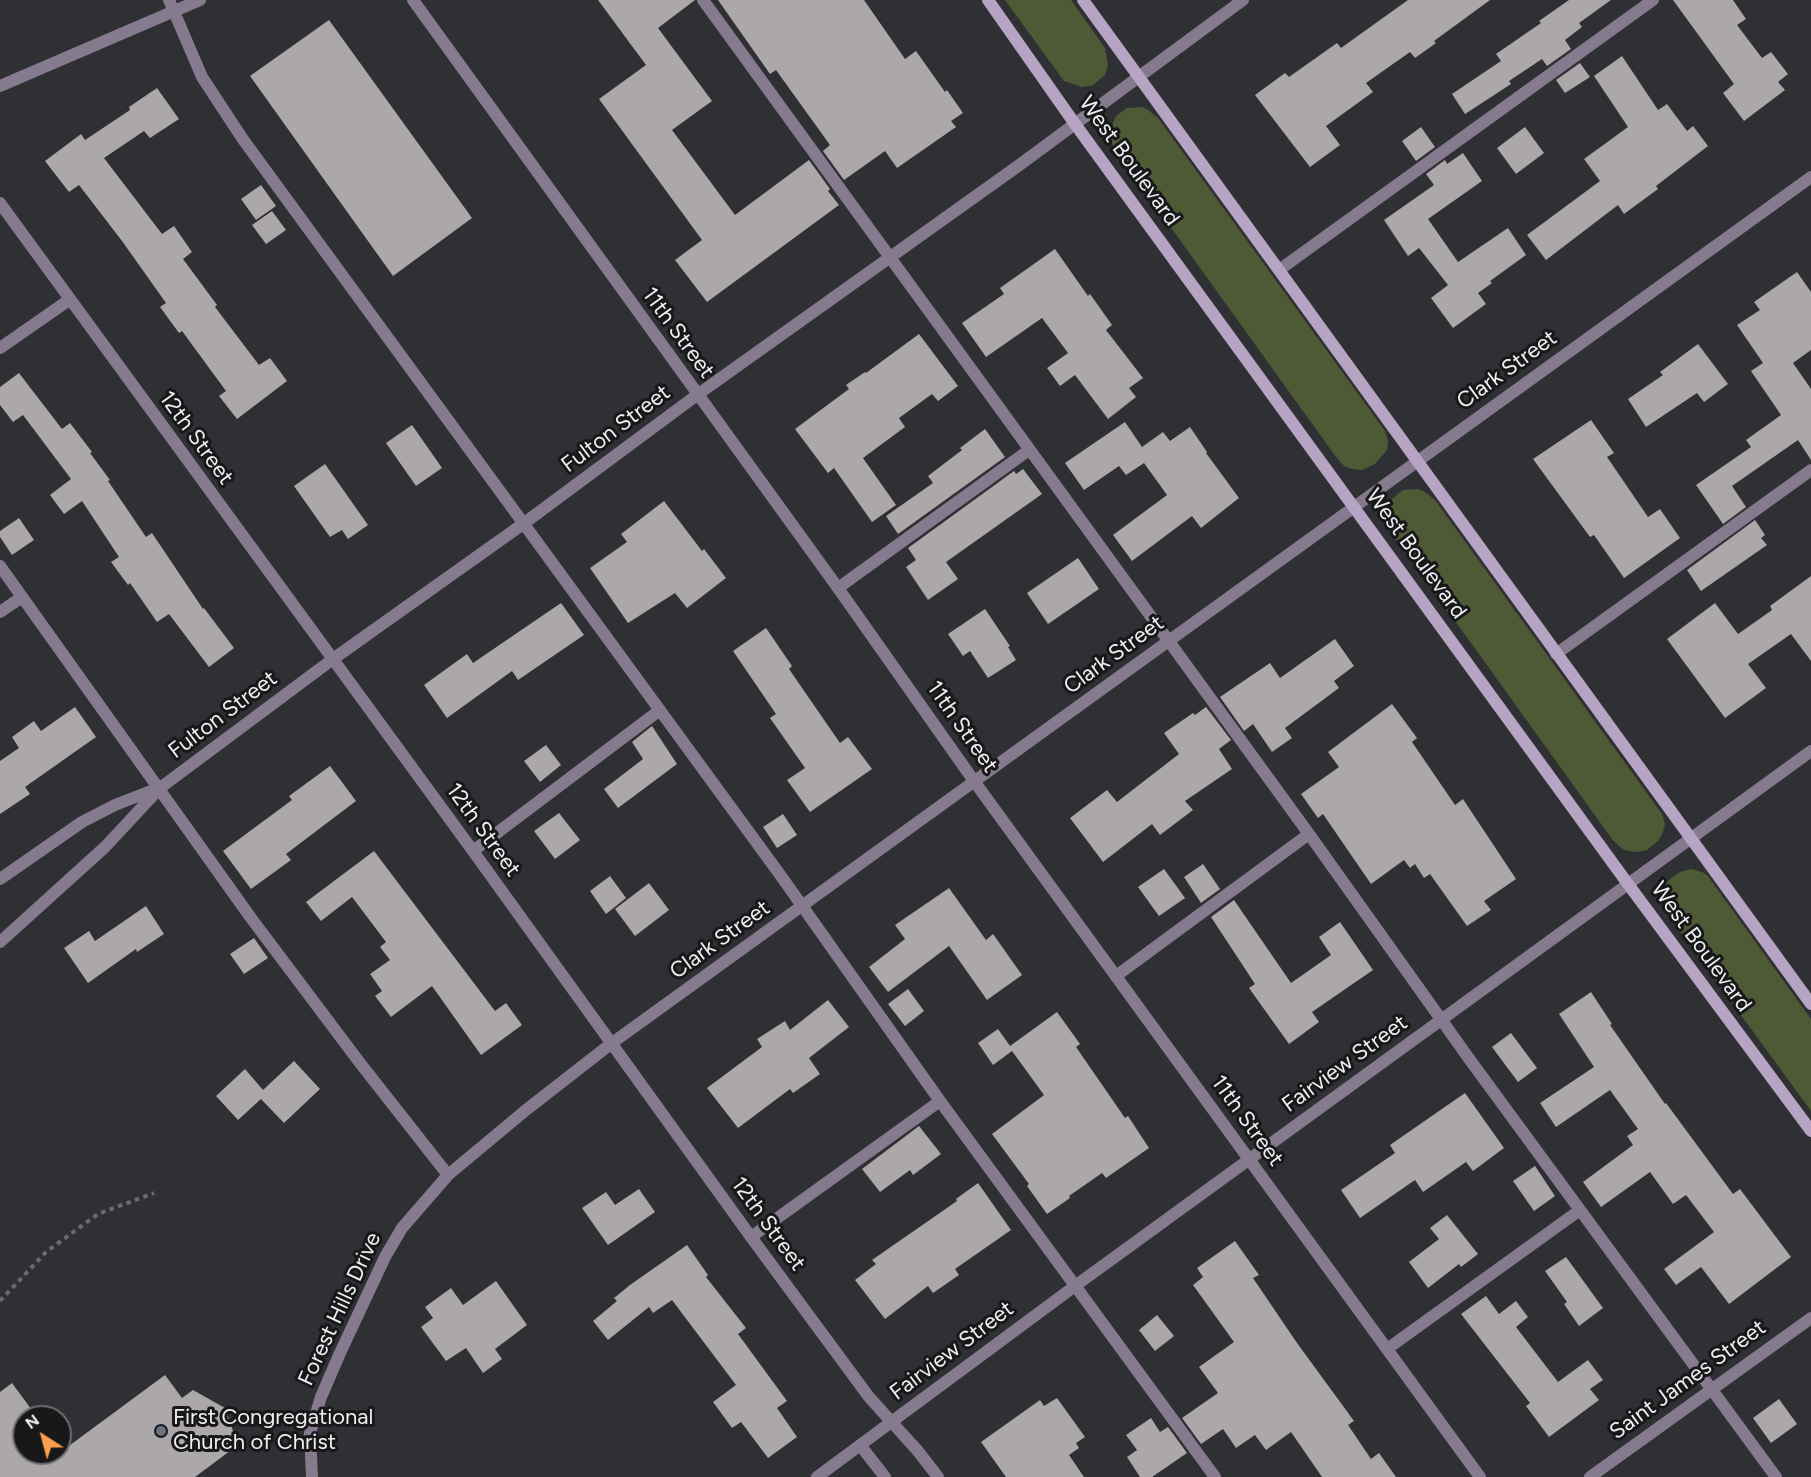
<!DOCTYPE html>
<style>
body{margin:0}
#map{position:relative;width:1811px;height:1477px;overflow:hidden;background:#2f3033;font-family:Figtree,sans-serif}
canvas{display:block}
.north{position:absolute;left:12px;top:1405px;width:60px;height:60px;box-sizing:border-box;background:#18181a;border:2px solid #6e6e70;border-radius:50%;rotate:324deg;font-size:16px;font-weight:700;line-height:24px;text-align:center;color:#eeeff1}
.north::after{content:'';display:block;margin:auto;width:21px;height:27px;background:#fa9f4e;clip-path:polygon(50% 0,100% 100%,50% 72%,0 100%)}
</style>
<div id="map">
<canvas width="1811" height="1477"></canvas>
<div class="north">N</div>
</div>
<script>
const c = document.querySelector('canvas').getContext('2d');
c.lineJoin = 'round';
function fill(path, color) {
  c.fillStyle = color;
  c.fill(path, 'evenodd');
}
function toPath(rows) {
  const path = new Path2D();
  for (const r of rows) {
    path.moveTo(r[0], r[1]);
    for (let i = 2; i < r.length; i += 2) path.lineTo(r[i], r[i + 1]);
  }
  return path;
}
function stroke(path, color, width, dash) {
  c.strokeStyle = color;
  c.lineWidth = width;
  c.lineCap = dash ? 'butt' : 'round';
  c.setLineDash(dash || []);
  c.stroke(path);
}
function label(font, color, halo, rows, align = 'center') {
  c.font = font + ' Figtree,sans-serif';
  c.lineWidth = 6;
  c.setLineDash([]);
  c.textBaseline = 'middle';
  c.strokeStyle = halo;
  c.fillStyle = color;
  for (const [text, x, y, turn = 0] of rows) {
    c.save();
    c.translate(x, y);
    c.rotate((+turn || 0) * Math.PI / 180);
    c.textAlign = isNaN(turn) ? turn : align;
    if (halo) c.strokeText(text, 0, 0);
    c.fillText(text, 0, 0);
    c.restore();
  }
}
fill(toPath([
 [1005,0,1071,0,1105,48,1108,65,1105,75,1093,85,1082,87,1064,81],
 [1142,107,1148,110,1158,118,1385,431,1388,441,1387,450,1375,464,1362,470,1352,469,1344,466,1336,457,1113,147,1109,133,1116,116,1127,108],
 [1418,489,1425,492,1435,500,1662,814,1665,824,1663,832,1659,840,1647,850,1638,852,1628,851,1621,848,1612,839,1389,529,1385,516,1392,499,1403,490],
 [1691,869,1702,872,1707,875,1811,1019,1811,1111,1665,911,1660,898,1665,883,1680,872]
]), '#4e5a35');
fill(toPath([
 [598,0,695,0,658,28,712,101,672,130,735,215,809,160,830,189,828,191,839,205,707,302,675,260,702,240,599,99,646,65],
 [718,0,864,0,905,59,916,51,945,92,947,90,963,113,951,121,956,127,897,168,885,151,844,180,823,151,830,145,776,70,770,74],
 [1408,0,1490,0,1434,41,1436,43,1415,58,1410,52,1366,83,1373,92,1326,126,1340,145,1310,167,1255,95,1285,73,1289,77,1337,43,1341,48],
 [1569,0,1611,0,1579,23,1582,27,1565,40,1571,49,1547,66,1542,59,1509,81,1511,84,1465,114,1452,94,1501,61,1496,54,1541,23,1539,21],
 [1673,0,1733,0,1746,19,1737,25,1762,58,1771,52,1788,74,1778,82,1785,90,1744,121,1723,93,1734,84],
 [329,20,472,218,393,276,250,76],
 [1622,56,1658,110,1667,104,1687,131,1693,126,1708,146,1656,186,1658,189,1624,214,1618,205,1546,260,1527,235,1600,181,1584,159,1628,127,1594,76],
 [1580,63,1590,77,1565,93,1556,80],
 [157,88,179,119,150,138,144,131,104,158,162,234,174,226,192,252,183,259,217,305,215,307,259,365,270,358,287,381,237,419,219,396,226,391,182,331,179,333,160,307,166,303,122,241,79,185,69,192,45,161,81,134,85,140,130,110,129,107],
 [1421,127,1435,147,1416,161,1402,141],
 [1525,127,1544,153,1516,174,1497,148],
 [1463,153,1482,181,1428,219,1458,262,1508,228,1526,255,1490,281,1492,283,1478,293,1486,304,1453,328,1431,298,1448,285,1419,248,1408,256,1384,220,1434,185,1426,174,1445,160,1447,164],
 [261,185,276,206,256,220,241,199],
 [272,211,286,230,266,244,252,225],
 [1055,249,1088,296,1090,294,1112,325,1106,330,1143,378,1129,388,1136,397,1108,419,1075,375,1060,386,1047,368,1068,353,1042,318,986,357,962,323,1004,294,1000,288],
 [1797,272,1811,292,1811,350,1793,363,1811,389,1811,460,1798,440,1732,486,1746,507,1723,524,1696,485,1751,447,1746,440,1781,415,1751,371,1763,363,1737,325,1760,310,1754,302],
 [919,334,958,386,938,401,932,394,899,418,905,427,863,458,896,505,872,522,834,468,828,473,795,429,849,389,846,385,865,372,866,373],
 [1698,344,1728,384,1704,402,1697,393,1646,427,1628,399,1663,375,1660,372],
 [19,373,62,429,70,423,92,452,90,453,110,480,108,481,146,537,152,533,203,609,204,608,234,648,209,667,169,614,157,622,130,583,128,585,111,562,119,557,82,501,64,514,50,495,71,479,23,415,13,422,0,405,0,387],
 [1591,420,1614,453,1607,457,1648,517,1660,509,1680,538,1624,578,1594,535,1590,537,1533,459],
 [1125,422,1142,447,1163,432,1170,441,1190,427,1207,452,1206,453,1239,498,1201,528,1192,516,1132,561,1113,535,1167,495,1144,463,1126,475,1119,466,1084,490,1065,463],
 [412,425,442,468,416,486,386,443],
 [985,429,1005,457,898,534,886,516,933,483,928,476,962,450,960,448],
 [325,464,368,525,348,539,342,530,330,537,294,486],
 [1023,469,1042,494,946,562,958,579,928,600,906,567,916,560,908,548,1014,471,1016,474],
 [664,501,702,551,704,549,726,578,687,608,675,593,628,623,590,568,627,542,621,534],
 [19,518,34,540,12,555,0,537,0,531],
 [1755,520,1765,535,1761,538,1767,545,1701,591,1687,570],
 [1078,558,1099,589,1048,624,1027,593],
 [1811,576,1811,661,1791,634,1748,664,1766,688,1725,718,1667,639,1715,603,1738,634,1772,610,1770,606],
 [561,603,584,635,518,680,512,671,447,718,424,685,467,654,473,663],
 [985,609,1010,646,1008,647,1016,660,988,678,970,651,963,656,948,634],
 [766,628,792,666,789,669,840,743,848,737,872,769,810,812,787,780,805,768,770,718,776,714,733,651],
 [1335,639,1354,666,1334,681,1339,688,1285,728,1292,738,1272,752,1253,724,1244,731,1220,697,1270,663,1280,678],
 [1392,704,1417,738,1412,742,1455,805,1463,799,1516,879,1484,901,1491,910,1467,926,1430,874,1424,878,1415,864,1410,868,1404,860,1371,884,1323,814,1318,818,1301,794,1339,767,1328,752],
 [75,707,96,737,25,787,30,794,0,814,0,761,19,748,12,737,34,721,41,731],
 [1206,707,1231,740,1219,749,1232,769,1185,801,1193,810,1160,835,1152,824,1103,862,1070,818,1107,790,1117,802,1179,754,1164,733,1193,713,1195,715],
 [652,726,677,764,618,808,604,789,643,759,632,742],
 [546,745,561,765,540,782,524,761],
 [330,766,356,801,286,854,291,860,251,889,223,851,292,800,289,796],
 [559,813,580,840,555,859,534,831],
 [783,814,797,835,777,848,763,827],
 [374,851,495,1011,506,1003,522,1025,481,1055,432,986,391,1017,375,996,382,991,370,974,390,960,380,947,386,942,352,897,321,921,306,902],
 [1203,864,1220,889,1201,903,1184,877],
 [1164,869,1185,898,1159,916,1138,887],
 [610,876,626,898,606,914,590,891],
 [649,883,669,910,635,936,615,909],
 [949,888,986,940,993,934,1022,975,987,1000,949,946,888,992,869,967,905,939,895,925],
 [1234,900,1291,983,1331,955,1319,937,1340,922,1373,970,1312,1012,1319,1022,1289,1044,1249,988,1255,984,1211,917],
 [146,906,164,934,137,952,136,949,88,983,64,948,89,931,95,941],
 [254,938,268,958,244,974,230,954],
 [908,989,924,1011,905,1026,888,1004],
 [1591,992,1612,1024,1610,1025,1665,1104,1666,1103,1733,1194,1740,1189,1791,1257,1729,1304,1701,1267,1676,1285,1664,1269,1714,1232,1686,1195,1673,1204,1650,1172,1601,1207,1583,1182,1633,1145,1627,1136,1638,1129,1610,1090,1556,1127,1540,1103,1594,1067,1559,1014],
 [828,1000,849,1027,809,1058,820,1074,793,1093,790,1089,738,1128,707,1088,762,1047,757,1039,785,1021,790,1030],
 [1057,1012,1080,1044,1076,1047,1125,1118,1128,1116,1149,1148,1106,1178,1102,1173,1069,1196,1070,1198,1047,1214,1027,1186,1029,1184,992,1134,1044,1095,1012,1051,993,1065,978,1043,998,1029,1010,1046],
 [1511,1033,1537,1068,1518,1082,1492,1047],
 [294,1061,320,1089,284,1123,261,1099,238,1120,216,1096,245,1069,263,1090],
 [1465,1093,1504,1148,1473,1171,1466,1162,1423,1192,1415,1180,1360,1218,1341,1190,1395,1153,1390,1145],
 [919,1126,941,1154,913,1175,910,1170,880,1192,862,1169],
 [1535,1166,1555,1196,1534,1211,1513,1181],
 [978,1183,1011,1230,955,1269,959,1275,933,1293,928,1286,885,1319,855,1280,876,1264,872,1260,957,1201,956,1199],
 [639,1189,655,1212,608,1245,582,1208,606,1192,615,1205],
 [1447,1215,1478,1254,1461,1267,1459,1264,1428,1288,1409,1262,1439,1239,1430,1228],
 [1235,1241,1259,1275,1253,1278,1297,1343,1354,1421,1348,1425,1371,1459,1379,1453,1396,1477,1322,1477,1291,1432,1266,1450,1255,1435,1236,1448,1223,1429,1201,1444,1182,1418,1218,1393,1199,1367,1234,1342,1193,1285,1203,1277,1197,1268],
 [687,1245,708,1275,706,1277,746,1328,738,1334,787,1401,777,1408,797,1437,768,1458,741,1422,732,1428,713,1402,736,1385,672,1300,653,1313,649,1307,608,1340,593,1321,617,1301,614,1298,630,1285],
 [1566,1257,1603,1308,1579,1326,1564,1304,1567,1302,1545,1271],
 [496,1281,527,1325,495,1349,502,1359,483,1373,466,1348,446,1361,421,1327,433,1318,425,1307,451,1288,463,1305],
 [1486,1296,1499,1314,1516,1301,1528,1317,1516,1327,1558,1382,1588,1360,1603,1380,1590,1389,1599,1400,1549,1437,1526,1406,1530,1403,1461,1314],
 [1157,1315,1174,1336,1155,1351,1139,1330],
 [165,1375,182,1398,193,1390,225,1408,238,1445,195,1477,0,1477,0,1392,12,1383,37,1417,24,1417,24,1453,60,1453,60,1448,62,1451],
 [1057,1398,1085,1437,1076,1443,1079,1448,1069,1455,1084,1477,1006,1477,981,1442,1040,1400,1044,1406],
 [1779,1399,1797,1424,1771,1443,1753,1418],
 [1151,1418,1160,1432,1168,1427,1187,1453,1152,1477,1140,1477,1127,1457,1137,1450,1126,1435]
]), '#aca7a9');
stroke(toPath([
 [0,1301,46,1252,98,1214,154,1193]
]), '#6a6b6e', 4, [4.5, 4.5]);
stroke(toPath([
 [169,0,202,77,242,138,781,876,940,1101,1215,1477],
 [703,0,1309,834,1470,1060,1776,1477],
 [1279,270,1653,0],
 [0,566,251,918,360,1063,448,1175],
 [838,588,1029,450],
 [0,612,22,597],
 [1556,654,1811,470],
 [473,851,660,710],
 [1116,976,1309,834],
 [751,1237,940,1101],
 [1387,1349,1580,1210]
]), '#867a8e', 12);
stroke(toPath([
 [413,0,838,588,974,781,1480,1477],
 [0,86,200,0],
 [0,203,473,851,751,1237,869,1397,917,1450,938,1477],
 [0,348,69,300],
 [0,879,82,822,115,805,156,789],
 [0,942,105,847,160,788,333,659,523,524,697,395,1018,166,1243,0],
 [860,1445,885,1477],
 [312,1477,310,1433,321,1397,340,1353,385,1257,402,1228,448,1175,526,1110,612,1043,1811,177],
 [817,1477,1075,1286,1811,751],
 [1590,1477,1811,1318]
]), '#867a8e', 12);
stroke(toPath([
 [988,0,1075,124,1628,884,1811,1131],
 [1083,0,1811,1004]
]), '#b7a3c3', 12);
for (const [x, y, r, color] of [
 [161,1431,6,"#6b7280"]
]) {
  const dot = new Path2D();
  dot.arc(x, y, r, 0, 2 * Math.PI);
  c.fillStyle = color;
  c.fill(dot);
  stroke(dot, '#18181a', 2);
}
label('22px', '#eeeff1', '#18181a', [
 ["West Boulevard",1129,161,54],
 ["11th Street",678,333,54],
 ["Clark Street",1507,370,-36],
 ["Fulton Street",616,429,-37],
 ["12th Street",196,438,54],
 ["West Boulevard",1416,554,54],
 ["Clark Street",1114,655,-36],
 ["Fulton Street",223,715,-37],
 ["11th Street",962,727,55],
 ["12th Street",483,830,54],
 ["Clark Street",720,940,-36],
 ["West Boulevard",1701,947,54],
 ["Fairview Street",1345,1064,-36],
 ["11th Street",1247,1121,54],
 ["12th Street",768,1224,54],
 ["Forest Hills Drive",340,1309,-65],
 ["Fairview Street",952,1351,-37],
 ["Saint James Street",1688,1380,-36]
]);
label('22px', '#eeeff1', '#18181a', [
 ["First Congregational",173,1418],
 ["Church of Christ",173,1443]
], 'left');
</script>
